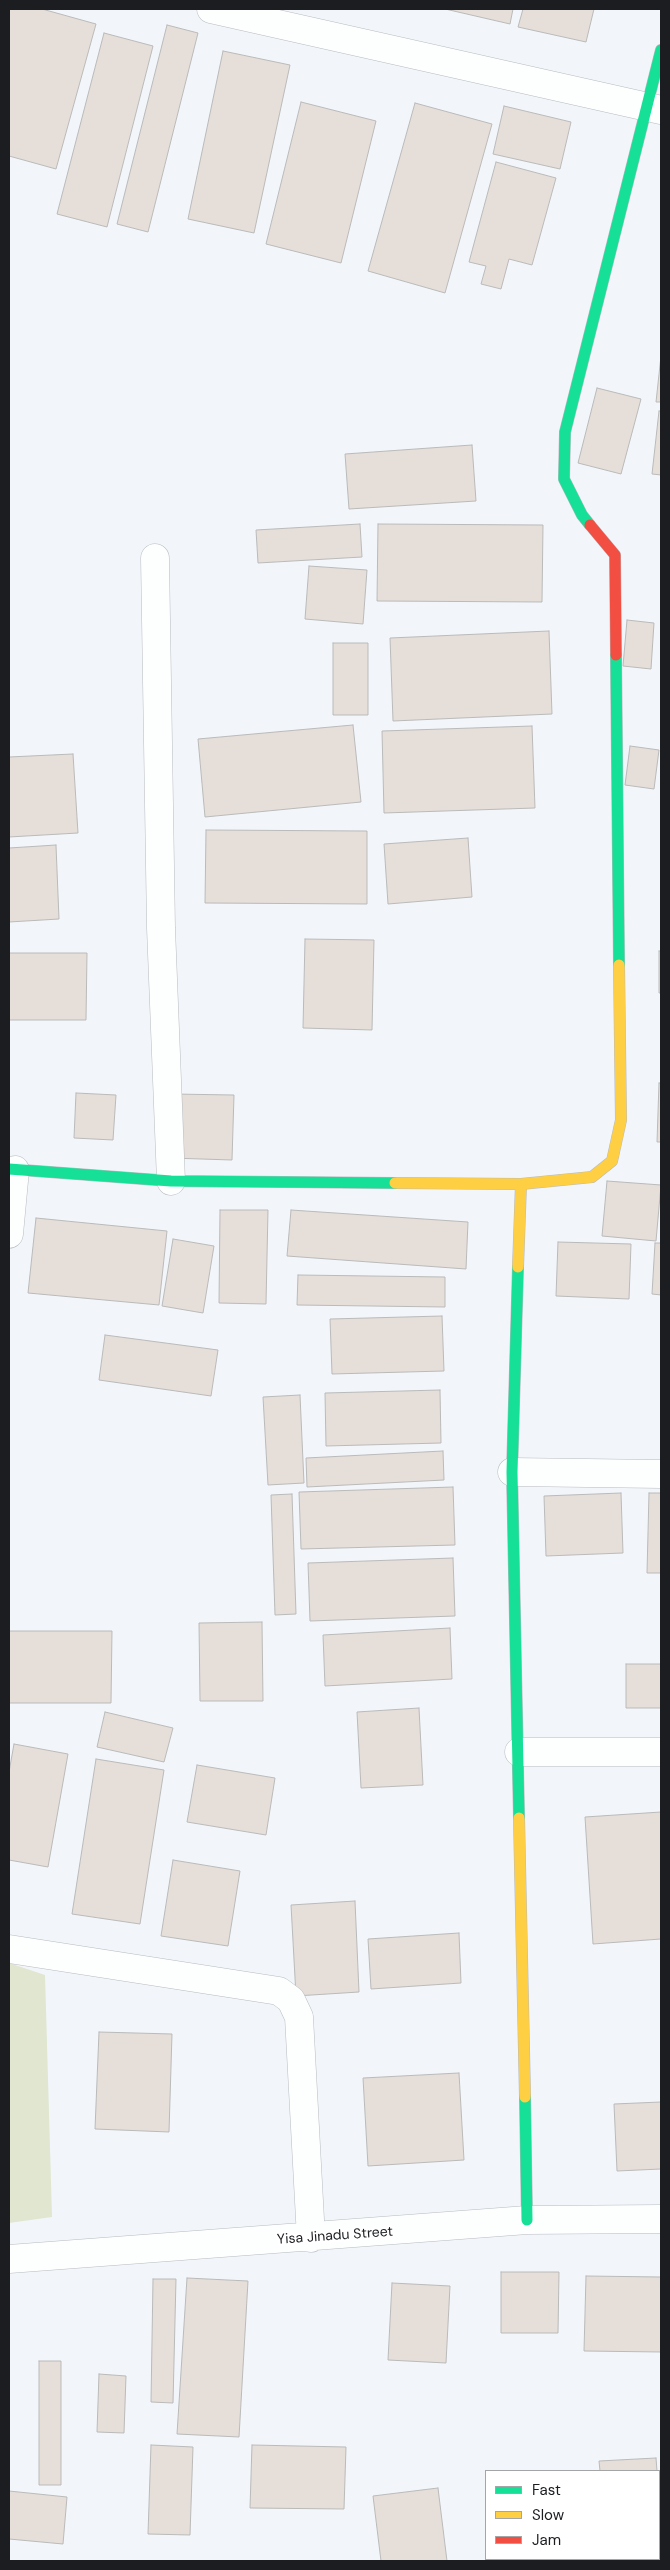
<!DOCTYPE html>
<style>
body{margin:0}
#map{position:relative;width:670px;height:2570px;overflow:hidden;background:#f2f6fa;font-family:"DM Sans",sans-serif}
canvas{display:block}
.frame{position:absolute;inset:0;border:10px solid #1b1d21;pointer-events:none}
.legend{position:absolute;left:485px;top:2470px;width:175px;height:90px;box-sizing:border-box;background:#fff;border:1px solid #a4a5a6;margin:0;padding:6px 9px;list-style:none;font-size:15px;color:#1b1d21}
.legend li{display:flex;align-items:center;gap:10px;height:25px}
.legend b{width:25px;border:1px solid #a4a5a6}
</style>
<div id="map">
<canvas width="670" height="2570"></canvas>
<div class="frame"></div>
<ul class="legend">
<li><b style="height:6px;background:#16e098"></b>Fast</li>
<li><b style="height:6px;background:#ffcf43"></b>Slow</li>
<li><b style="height:6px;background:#f24e42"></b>Jam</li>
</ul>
</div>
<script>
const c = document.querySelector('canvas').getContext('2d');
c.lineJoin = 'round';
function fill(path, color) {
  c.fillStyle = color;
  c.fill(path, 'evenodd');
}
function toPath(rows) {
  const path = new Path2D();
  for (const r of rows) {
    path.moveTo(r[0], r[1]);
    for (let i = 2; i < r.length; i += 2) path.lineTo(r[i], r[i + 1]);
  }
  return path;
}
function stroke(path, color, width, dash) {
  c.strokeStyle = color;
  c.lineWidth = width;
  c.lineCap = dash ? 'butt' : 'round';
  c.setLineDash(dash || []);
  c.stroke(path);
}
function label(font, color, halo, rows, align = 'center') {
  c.font = font + ' "DM Sans",sans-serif';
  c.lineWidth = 5;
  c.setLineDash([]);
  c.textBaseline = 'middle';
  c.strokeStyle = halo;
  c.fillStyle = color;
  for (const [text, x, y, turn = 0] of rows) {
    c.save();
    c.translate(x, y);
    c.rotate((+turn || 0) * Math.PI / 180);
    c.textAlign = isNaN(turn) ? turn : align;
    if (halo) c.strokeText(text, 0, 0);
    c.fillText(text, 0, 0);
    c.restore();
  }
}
fill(toPath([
 [9,1963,45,1975,52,2217,9,2223]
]), '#e0e6cf');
const building = toPath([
 [9,9,42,9,96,24,56,169,9,156,9,9],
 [445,9,513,9,510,24,445,9],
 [523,9,594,9,586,42,518,27,523,9],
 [167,25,198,33,148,232,117,224,167,25],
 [104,33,153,46,107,227,57,214,104,33],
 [223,51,290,65,254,233,188,219,223,51],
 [301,102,376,121,341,263,266,244,301,102],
 [415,103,492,124,445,293,368,271,415,103],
 [504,106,571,122,560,169,493,154,504,106],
 [496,162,556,178,532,265,509,259,501,289,481,284,486,266,469,262,496,162],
 [661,356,661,402,656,402,661,356],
 [597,388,641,399,621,474,578,463,597,388],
 [659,411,661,411,661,475,652,474,659,411],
 [472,445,476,501,349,509,345,454,472,445],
 [360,524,362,557,258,563,256,530,360,524],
 [378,524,543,525,542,602,377,601,378,524],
 [309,566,367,570,363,624,305,619,309,566],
 [627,620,654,623,651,669,623,666,627,620],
 [549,631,552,714,393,721,390,638,549,631],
 [333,643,368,643,368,715,333,715,333,643],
 [353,725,361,802,205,817,198,739,353,725],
 [532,726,535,808,384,813,382,731,532,726],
 [630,746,659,750,654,789,625,785,630,746],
 [73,754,78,833,9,837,9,757,73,754],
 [206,830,367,831,367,904,205,903,206,830],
 [468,838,472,897,388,904,384,844,468,838],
 [56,845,59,919,9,922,9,848,56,845],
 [305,939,374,940,372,1030,303,1028,305,939],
 [659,951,661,951,661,993,659,993,659,951],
 [9,953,87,953,86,1020,9,1020,9,953],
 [659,1083,661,1083,661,1142,657,1142,659,1083],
 [76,1093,116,1095,113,1140,74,1138,76,1093],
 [172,1094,234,1095,232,1160,170,1158,172,1094],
 [607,1181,661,1185,656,1241,602,1236,607,1181],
 [220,1210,268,1210,266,1304,219,1303,220,1210],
 [291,1210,468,1222,466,1269,287,1256,291,1210],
 [36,1218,167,1231,159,1305,28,1293,36,1218],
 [173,1239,214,1246,203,1313,162,1306,173,1239],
 [558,1242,631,1244,629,1299,556,1296,558,1242],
 [655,1243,661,1243,661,1295,652,1294,655,1243],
 [298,1275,445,1277,445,1307,297,1305,298,1275],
 [442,1316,444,1371,332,1374,330,1319,442,1316],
 [105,1335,218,1350,211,1396,99,1380,105,1335],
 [440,1390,441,1443,326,1446,325,1393,440,1390],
 [300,1395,304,1483,268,1485,263,1397,300,1395],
 [443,1451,444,1480,307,1487,306,1458,443,1451],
 [453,1487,455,1545,301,1549,299,1492,453,1487],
 [621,1493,623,1553,546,1556,544,1496,621,1493],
 [649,1493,661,1493,661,1573,647,1573,649,1493],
 [292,1494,296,1614,275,1615,271,1495,292,1494],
 [453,1558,455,1616,310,1621,308,1563,453,1558],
 [262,1622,263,1701,200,1701,199,1623,262,1622],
 [450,1628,452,1679,325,1686,323,1635,450,1628],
 [9,1631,112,1631,111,1703,9,1703,9,1631],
 [626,1664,661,1664,661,1708,626,1708,626,1664],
 [419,1708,423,1785,361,1788,357,1712,419,1708],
 [105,1712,173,1728,164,1762,97,1747,105,1712],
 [14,1744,68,1754,48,1867,9,1860,9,1772,14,1744],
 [96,1759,164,1770,140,1924,72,1914,96,1759],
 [197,1765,275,1778,266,1835,187,1822,197,1765],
 [661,1812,661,1939,593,1944,585,1817,661,1812],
 [173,1860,240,1871,228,1946,161,1936,173,1860],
 [355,1901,359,1992,296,1996,291,1905,355,1901],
 [459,1933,461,1983,371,1989,368,1939,459,1933],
 [99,2032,172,2034,169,2132,95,2129,99,2032],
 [459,2073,464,2160,368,2166,363,2078,459,2073],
 [661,2102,661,2169,617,2171,614,2104,661,2102],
 [501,2272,559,2272,558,2333,501,2333,501,2272],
 [586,2276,661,2277,661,2352,584,2351,586,2276],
 [187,2278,248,2281,239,2437,177,2434,187,2278],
 [153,2279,176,2279,173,2403,151,2402,153,2279],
 [392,2283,450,2286,446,2363,388,2360,392,2283],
 [39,2361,61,2361,61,2485,39,2485,39,2361],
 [99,2374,126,2376,124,2433,97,2432,99,2374],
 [151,2445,193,2447,190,2535,148,2534,151,2445],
 [252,2445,346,2447,344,2509,250,2508,252,2445],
 [656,2458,657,2471,600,2471,599,2461,656,2458],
 [438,2488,447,2561,381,2561,373,2496,438,2488],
 [9,2491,67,2497,63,2544,9,2539,9,2491],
 [659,2510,661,2561,604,2561,604,2559,659,2559,659,2510],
 [497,2559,571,2559,571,2561,497,2561,497,2559]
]);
fill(building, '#e6ded9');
stroke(building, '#bababa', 1);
const street = toPath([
 [211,9,661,110],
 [155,558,161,928,171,1181],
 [9,1234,15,1170],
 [512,1472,661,1474],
 [519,1752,661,1752],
 [9,1949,279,1991,291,2000,299,2017,311,2238],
 [9,2259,527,2220,661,2219]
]);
const fast = toPath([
 [590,525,582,515,564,479,565,432,661,50],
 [616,655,619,965],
 [9,1169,171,1181,395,1183],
 [518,1267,512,1472,519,1818],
 [525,2097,527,2220]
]);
const slow = toPath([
 [395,1183,521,1184,518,1267],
 [521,1184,592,1177,612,1161,621,1120,619,965],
 [519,1818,525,2097]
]);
const jam = toPath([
 [590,525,615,555,616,655]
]);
stroke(street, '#b8bbbf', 29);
stroke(fast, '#b8bbbf', 12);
stroke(slow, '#b8bbbf', 12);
stroke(jam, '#b8bbbf', 12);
stroke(street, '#fdfefe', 28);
stroke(fast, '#16e098', 11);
stroke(slow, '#ffcf43', 11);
stroke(jam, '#f24e42', 11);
label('14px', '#1b1d21', '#fff', [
 ["Yisa Jinadu Street",335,2236,-4]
]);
</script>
